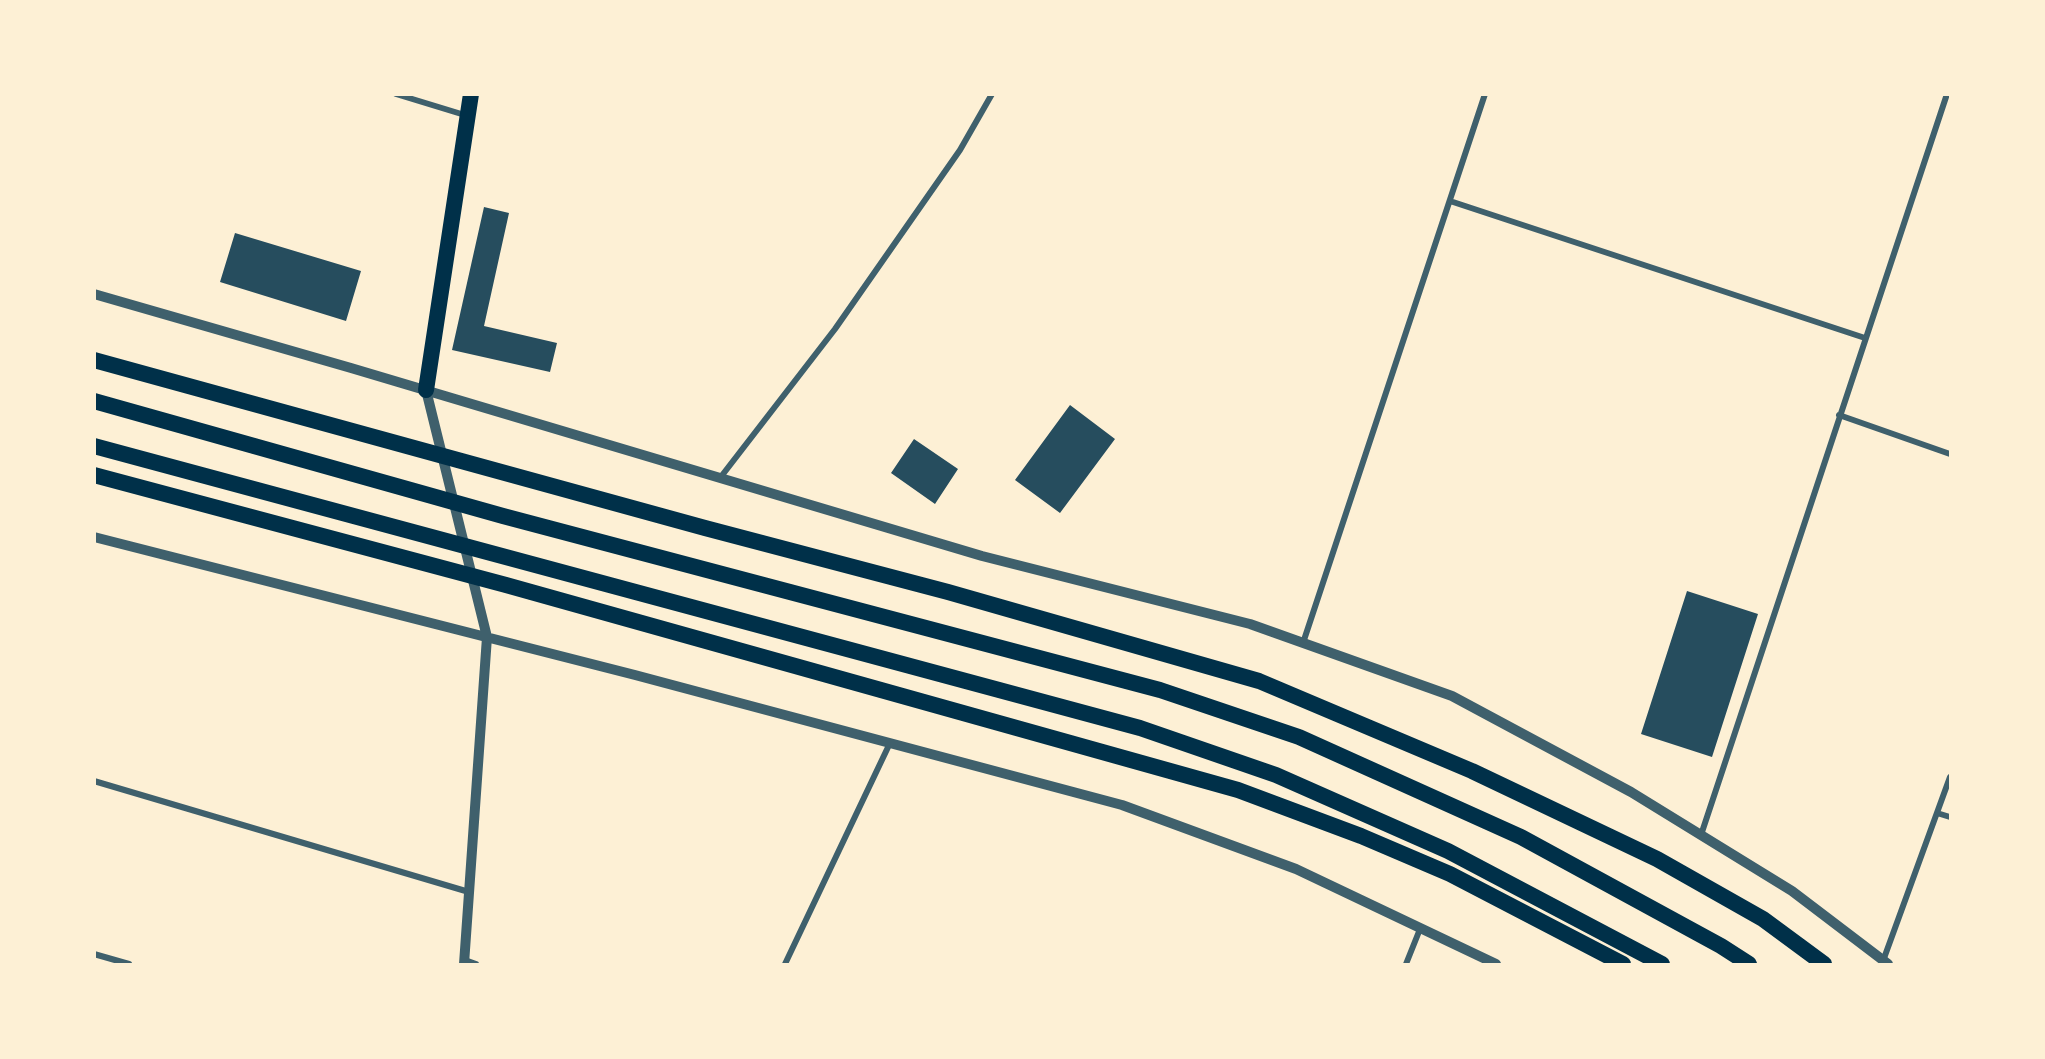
<!DOCTYPE html>
<style>
body{margin:0}
#map{position:relative;width:2045px;height:1059px;overflow:hidden;background:#fdf0d5;font-family:Cabin,sans-serif}
canvas{display:block}
.frame{position:absolute;inset:0;border:96px solid #fdf0d5;pointer-events:none}
</style>
<div id="map">
<canvas width="2045" height="1059"></canvas>
<div class="frame"></div>
</div>
<script>
const c = document.querySelector('canvas').getContext('2d');
c.lineJoin = 'round';
function fill(path, color) {
  c.fillStyle = color;
  c.fill(path, 'evenodd');
}
function toPath(rows) {
  const path = new Path2D();
  for (const r of rows) {
    path.moveTo(r[0], r[1]);
    for (let i = 2; i < r.length; i += 2) path.lineTo(r[i], r[i + 1]);
  }
  return path;
}
function stroke(path, color, width, dash) {
  c.strokeStyle = color;
  c.lineWidth = width;
  c.lineCap = dash ? 'butt' : 'round';
  c.setLineDash(dash || []);
  c.stroke(path);
}
fill(toPath([
 [484,207,509,213,484,326,557,343,550,372,452,350],
 [235,233,361,271,346,321,220,282],
 [1070,405,1115,439,1060,513,1015,480],
 [914,439,958,469,935,504,891,473],
 [1687,591,1758,614,1712,757,1641,734]
]), '#264d5e');
stroke(toPath([
 [396,94,468,116],
 [1450,201,1865,338],
 [1839,415,1950,454],
 [720,478,835,329,960,150,992,94],
 [1303,643,1485,94],
 [94,781,469,892],
 [1937,813,1950,817],
 [1701,835,1947,94],
 [94,954,129,964],
 [465,960,476,964],
 [1883,961,1950,777],
 [785,964,890,743],
 [1406,964,1420,929]
]), '#3f606c', 6);
stroke(toPath([
 [94,294,351,368,982,556,1250,624,1452,696,1631,792,1792,891,1888,964],
 [426,390,487,637,464,964],
 [94,537,635,675,1122,805,1296,869,1496,964]
]), '#3f606c', 10);
stroke(toPath([
 [94,360,705,528,948,592,1259,681,1472,771,1657,859,1763,919,1824,964],
 [426,390,471,94],
 [94,401,503,516,1160,690,1299,737,1521,837,1721,946,1749,964],
 [94,446,1140,728,1276,775,1448,851,1662,964],
 [94,475,506,585,1238,790,1361,836,1450,874,1623,964]
]), '#003049', 16);
</script>
